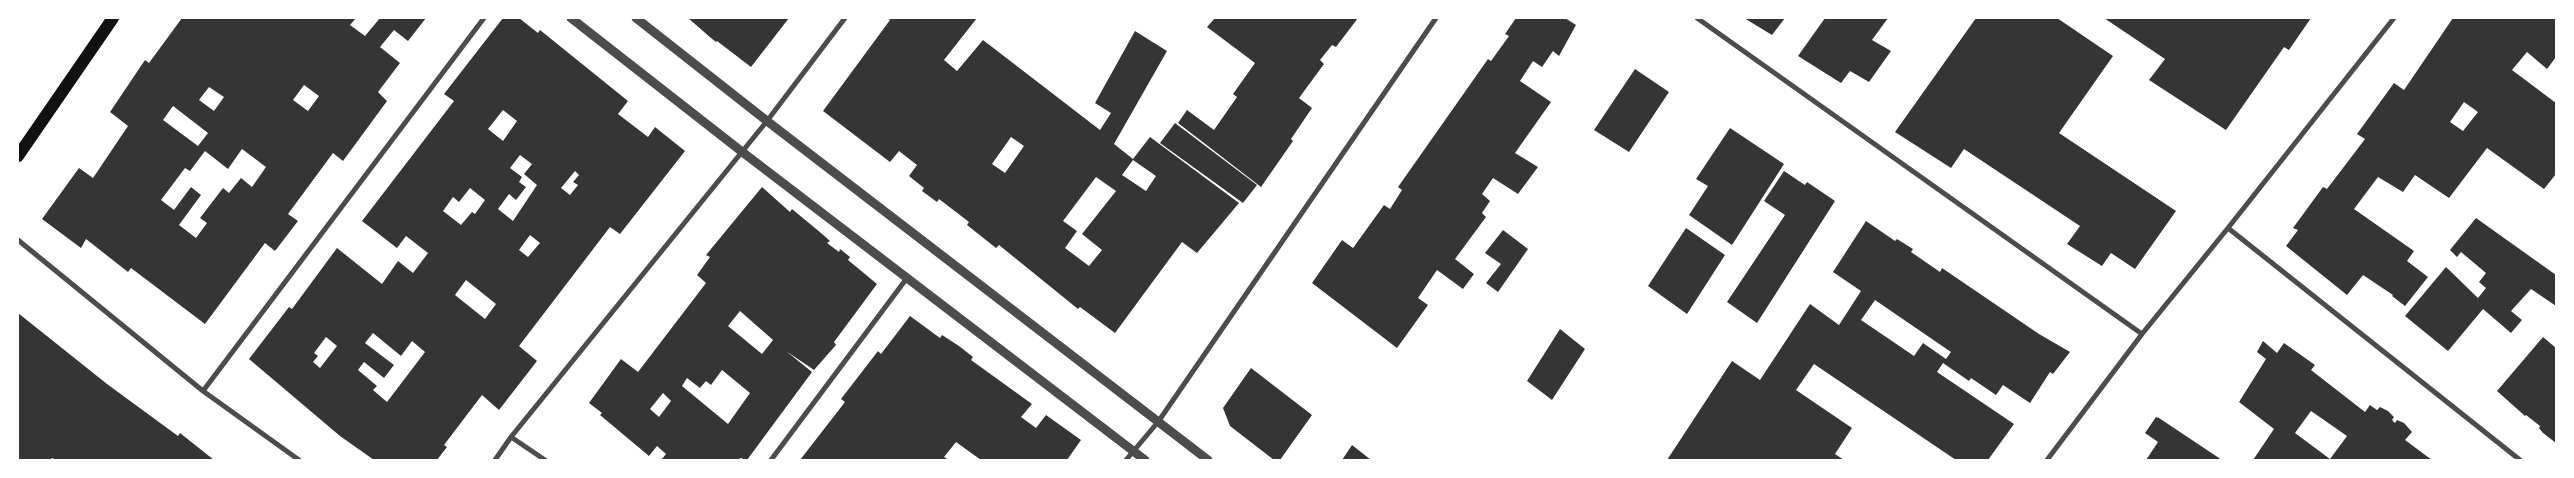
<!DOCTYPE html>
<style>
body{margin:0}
#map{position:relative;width:2574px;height:478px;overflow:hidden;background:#fff;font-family:"Fira Sans Condensed",sans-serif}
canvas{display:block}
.frame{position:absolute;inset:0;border:19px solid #fff;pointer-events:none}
</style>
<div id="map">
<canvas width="2574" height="478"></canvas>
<div class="frame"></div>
</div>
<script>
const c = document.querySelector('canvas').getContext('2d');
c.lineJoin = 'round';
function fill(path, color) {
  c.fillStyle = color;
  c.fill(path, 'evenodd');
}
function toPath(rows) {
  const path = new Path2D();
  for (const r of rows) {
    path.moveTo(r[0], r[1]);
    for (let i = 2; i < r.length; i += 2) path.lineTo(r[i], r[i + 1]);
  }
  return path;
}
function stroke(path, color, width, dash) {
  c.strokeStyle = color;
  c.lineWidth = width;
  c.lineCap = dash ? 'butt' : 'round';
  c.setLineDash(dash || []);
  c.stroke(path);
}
fill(toPath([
 [182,18,356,18,350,25,365,36,380,18,426,18,408,41,394,30,380,47,400,63,378,92,387,101,343,161,333,153,288,214,298,221,275,251,265,243,205,324,131,268,128,272,86,239,81,248,42,219,79,168,93,178,128,126,110,112,145,60,149,63],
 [304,85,319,96,308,111,293,100],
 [209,87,224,97,214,111,199,100],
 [173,106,208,133,198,146,163,120],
 [242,149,266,167,252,187,241,178,229,193,223,188,200,218,207,223,196,238,179,225,201,195,191,187,174,210,161,200,185,168,190,171,205,151,228,169],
 [503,18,519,18,538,33,540,30,628,101,618,114,648,137,655,127,685,151,620,234,610,227,519,346,537,361,499,410,482,395,444,445,447,447,437,460,374,460,340,436,249,359,289,307,292,309,337,248,382,284,398,261,413,273,428,253,406,236,397,248,362,221,454,101,444,94],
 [503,110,517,121,503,141,488,129],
 [520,155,532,164,524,174,537,185,513,221,498,209,509,194,516,200,526,187,519,182,522,177,510,168],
 [575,171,579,175,573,182,578,185,570,195,561,188],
 [470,188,485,200,475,214,472,212,461,225,443,211,453,197,459,202],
 [530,235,540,243,528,257,519,250],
 [466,280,496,304,485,319,455,295],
 [373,333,401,356,412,341,425,352,387,402,373,390,377,386,358,370,364,362,384,378,394,365,365,343],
 [326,337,337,346,320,368,313,362,318,356,314,353],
 [688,18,789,18,751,67,717,41,716,42,711,38],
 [887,18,977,18,944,60,957,71,983,40,1100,130,1111,113,1095,103,1135,31,1167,51,1114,144,1133,159,1150,137,1239,203,1197,253,1182,242,1115,333,1080,307,1078,309,999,245,996,248,967,225,969,222,956,212,939,199,937,202,922,191,924,188,909,176,917,165,899,151,890,162,823,111,890,20],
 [1011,137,1024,146,1005,173,992,164],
 [1133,160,1156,176,1146,191,1122,175],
 [1096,177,1116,191,1082,234,1102,250,1089,266,1065,248,1077,231,1063,221],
 [1215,18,1358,18,1336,47,1332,45,1320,60,1324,64,1299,98,1312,108,1291,139,1293,141,1261,187,1178,123,1187,110,1214,130,1237,97,1233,94,1255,63,1207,27],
 [1516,18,1565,18,1576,25,1559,56,1553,51,1542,67,1533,61,1520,81,1551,102,1515,153,1538,167,1518,194,1493,178,1482,194,1490,201,1482,213,1486,217,1455,259,1474,274,1463,289,1437,270,1418,298,1428,305,1397,348,1312,283,1342,240,1353,248,1384,205,1390,209,1402,190,1398,187,1488,59,1491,61,1509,36,1505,34],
 [1744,18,1785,18,1772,35],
 [1825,18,1888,18,1872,40,1891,51,1869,82,1850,71,1841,83,1798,56],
 [1976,18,2057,18,2113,56,2059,133,2176,211,2135,269,2111,253,2102,266,2067,244,2080,226,1964,149,1951,168,1895,132],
 [2104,18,2311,18,2289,50,2284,47,2226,130,2149,80,2165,59],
 [2453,18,2556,18,2556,57,2547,69,2527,52,2512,70,2556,103,2556,174,2544,189,2487,148,2449,198,2415,175,2403,192,2378,177,2354,209,2414,251,2407,261,2428,277,2405,306,2392,296,2393,295,2363,275,2347,295,2286,246,2298,230,2293,228,2323,187,2327,189,2365,139,2357,134,2394,83,2404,90],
 [2464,102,2478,112,2463,131,2450,122],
 [1635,69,1669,92,1629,152,1594,130],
 [1175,123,1257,185,1243,203,1160,143],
 [1730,128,1784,164,1732,245,1689,215,1708,186,1696,179],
 [1784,171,1805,185,1807,182,1835,201,1757,323,1727,302,1785,215,1764,201],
 [762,187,790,212,792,209,821,233,830,241,827,243,839,252,840,249,850,257,848,260,877,284,834,342,836,345,814,370,786,351,812,372,747,460,740,458,739,460,661,460,666,454,657,446,649,456,600,415,602,413,589,403,621,359,638,372,706,283,697,275,710,257,706,255],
 [740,311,773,340,762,354,728,326],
 [722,370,750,393,728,424,682,386,687,378,700,388,706,381,711,385],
 [663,393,671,401,659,417,650,409],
 [2476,218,2556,275,2556,306,2531,289,2511,311,2522,320,2511,333,2483,309,2448,351,2405,316,2446,267,2478,298,2486,288,2479,282,2486,273,2461,252,2457,257,2450,250],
 [1866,221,1895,241,1897,239,1913,249,1911,252,1940,272,1942,268,2039,334,2070,352,2053,374,2050,372,2030,403,2003,385,1996,395,1971,378,1969,381,1943,363,1937,372,2014,424,1988,460,1956,460,1814,364,1796,390,1852,428,1835,454,1844,460,1667,460,1732,361,1760,380,1810,304,1839,325,1861,291,1833,272],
 [1875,300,1951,352,1946,359,1923,343,1914,356,1861,320],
 [1686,228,1725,255,1687,314,1648,286],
 [1503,230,1528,249,1498,292,1486,283,1501,264,1485,253],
 [18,313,107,384,178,436,180,433,214,460,56,460,52,458,50,460,18,460],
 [910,316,940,338,942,335,959,346,973,357,971,360,1032,404,1021,417,1036,428,1046,415,1081,440,1067,460,981,460,956,442,944,457,949,460,800,460,845,402,841,399,878,351,881,354],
 [1560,329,1585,349,1552,400,1527,381],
 [2543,337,2556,348,2556,443,2543,433,2539,428,2540,426,2526,415,2525,416,2497,391],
 [2263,341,2277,353,2284,343,2315,365,2311,370,2365,412,2370,405,2377,410,2380,407,2388,411,2394,417,2392,420,2395,423,2397,420,2404,423,2412,432,2405,440,2432,460,2253,460,2274,429,2239,402,2266,359,2257,352],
 [2311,411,2347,436,2330,459,2295,433],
 [1251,368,1312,415,1280,460,1274,460,1230,426,1223,408],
 [2156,417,2159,418,2222,460,2146,460,2158,442,2145,433],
 [1352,445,1366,456,1371,460,1342,460]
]), '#353535');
stroke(toPath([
 [1697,18,2142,334],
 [2228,228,2520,460],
 [18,240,203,391,299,460],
 [203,391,484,18],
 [511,437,545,460],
 [495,460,511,437,767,121,845,18],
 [771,460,907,278],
 [1126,460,1158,422,1436,18],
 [2047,460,2142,334,2228,228,2394,18]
]), '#4c4c4c', 5);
stroke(toPath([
 [571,18,741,151,1145,460],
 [636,18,767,121,1208,460]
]), '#4c4c4c', 9);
stroke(toPath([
 [18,156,113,18]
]), '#111', 12);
</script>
